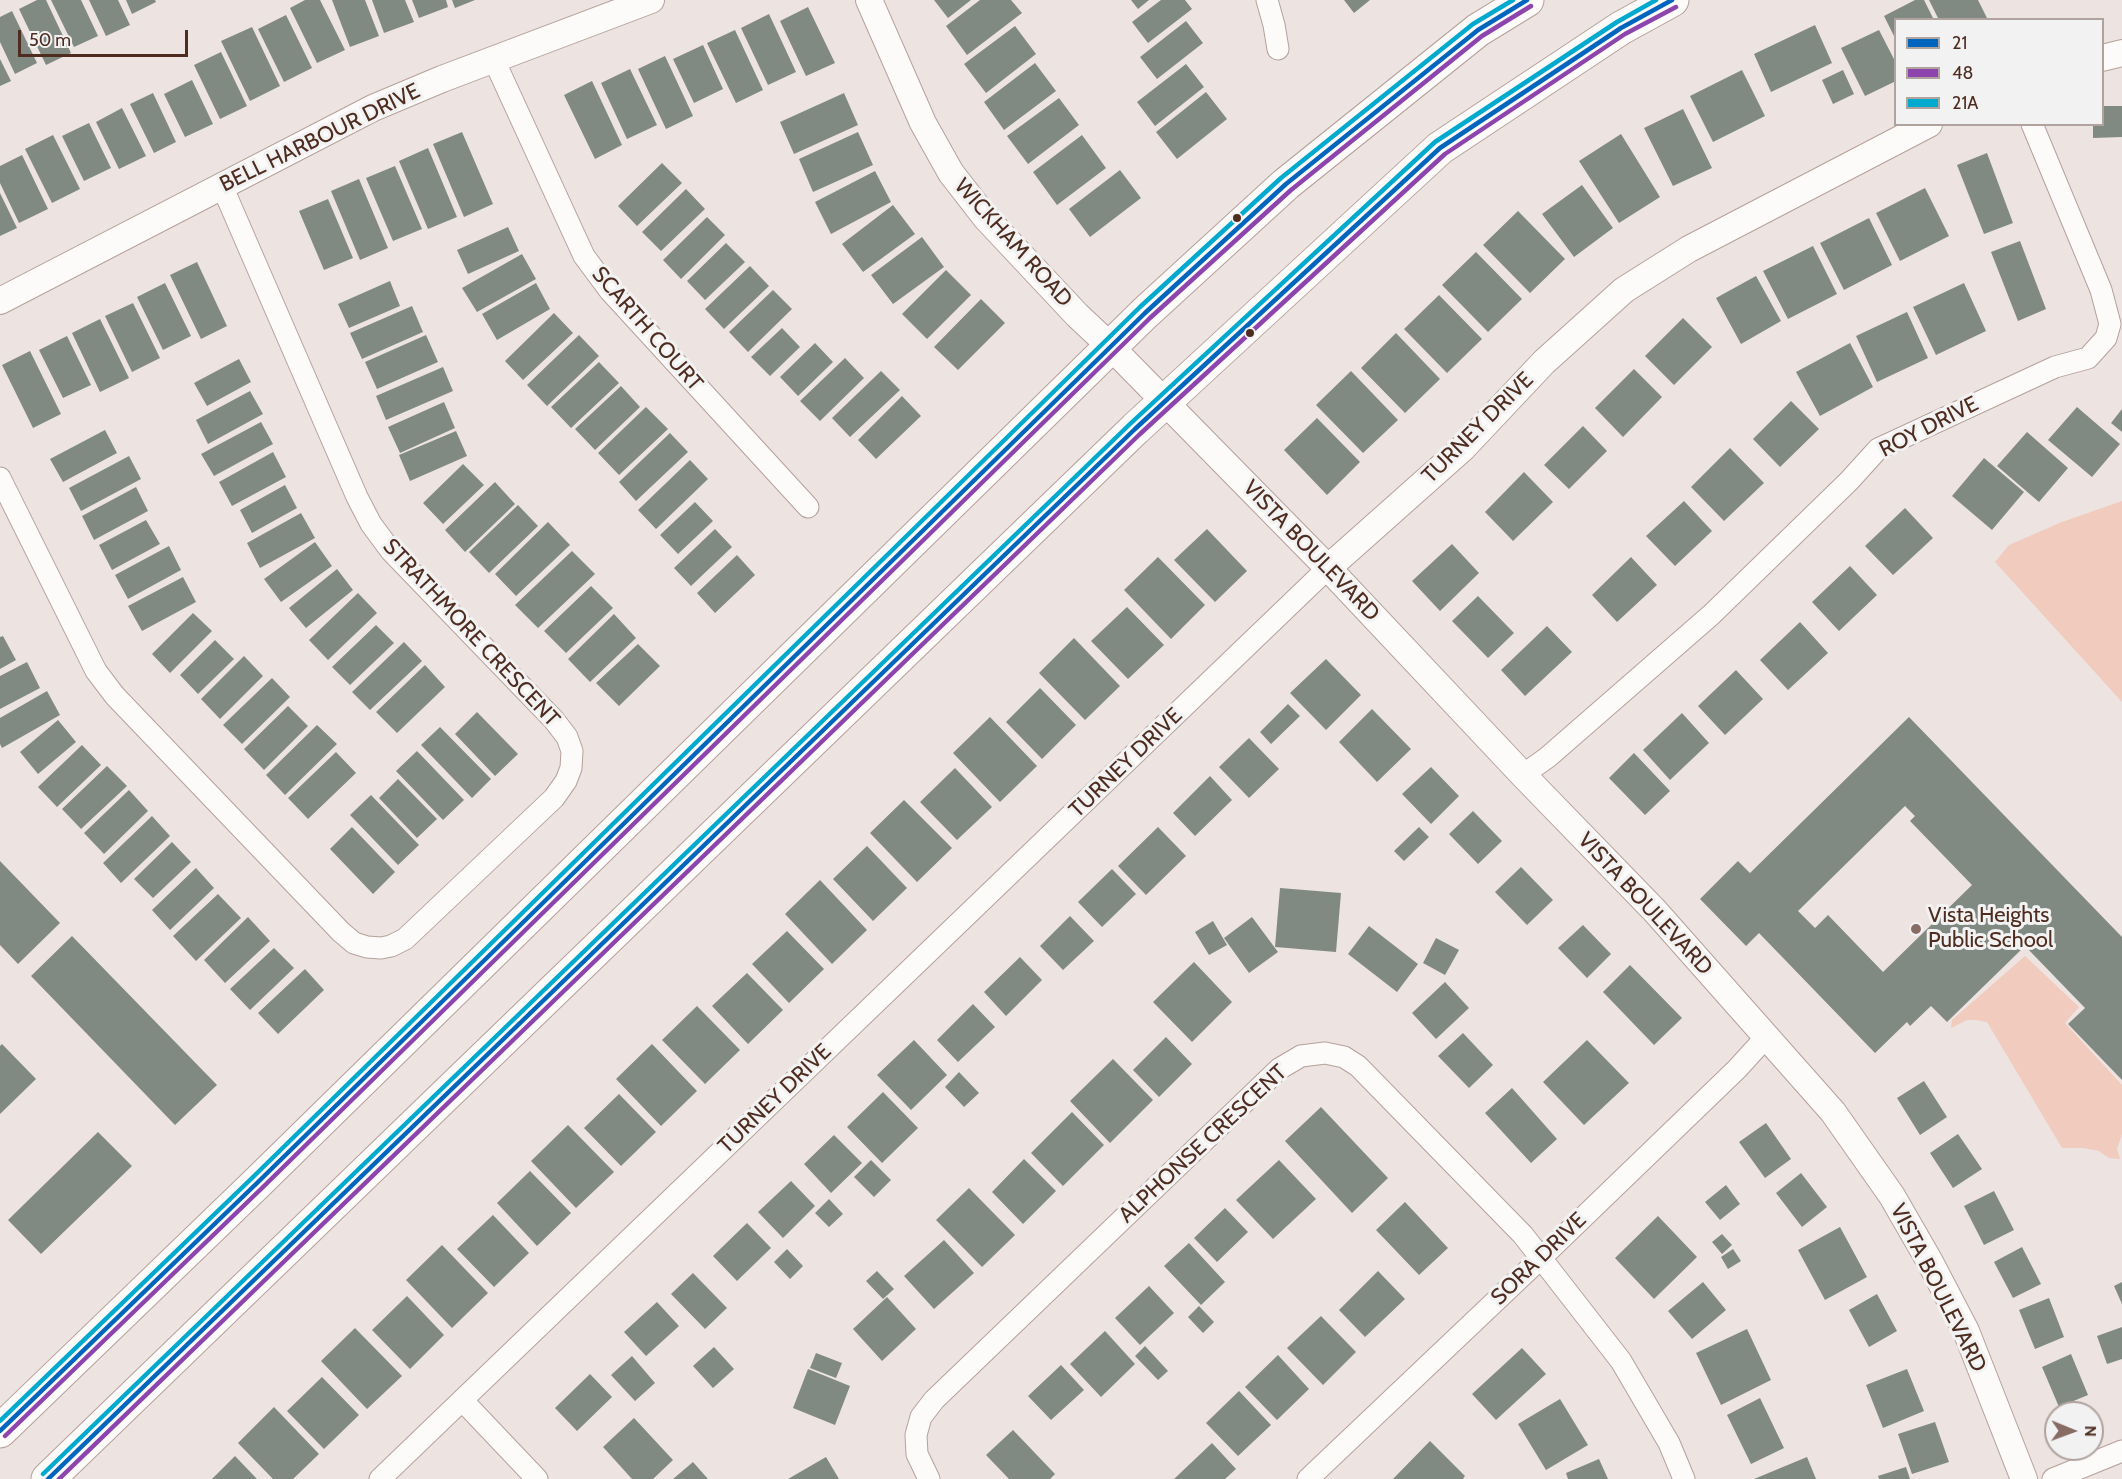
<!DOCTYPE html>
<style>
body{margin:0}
#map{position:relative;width:2122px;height:1479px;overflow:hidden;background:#ede3e0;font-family:Cabin,sans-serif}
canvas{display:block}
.legend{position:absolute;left:1894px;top:18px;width:210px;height:108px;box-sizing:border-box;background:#f2f2f2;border:2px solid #b0a39e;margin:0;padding:8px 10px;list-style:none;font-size:18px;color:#4e2c20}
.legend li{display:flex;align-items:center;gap:12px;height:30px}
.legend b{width:30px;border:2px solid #b0a39e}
.north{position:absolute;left:2044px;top:1401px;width:60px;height:60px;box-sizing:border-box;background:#f2f2f2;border:2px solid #b0a39e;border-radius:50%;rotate:91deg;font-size:16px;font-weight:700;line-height:24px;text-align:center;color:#4e2c20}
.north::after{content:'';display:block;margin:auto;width:21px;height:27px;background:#866c63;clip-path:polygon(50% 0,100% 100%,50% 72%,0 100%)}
.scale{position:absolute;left:18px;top:30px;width:170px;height:27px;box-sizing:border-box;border:3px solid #4e2c20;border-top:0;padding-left:8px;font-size:18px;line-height:21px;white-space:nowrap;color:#4e2c20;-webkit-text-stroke:4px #f2f2f2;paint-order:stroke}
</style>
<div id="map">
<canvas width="2122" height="1479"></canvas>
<ul class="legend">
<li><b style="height:8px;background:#0065bd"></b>21</li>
<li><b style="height:8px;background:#8e44ad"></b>48</li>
<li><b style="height:8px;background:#00a9ce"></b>21A</li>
</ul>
<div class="north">N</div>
<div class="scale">50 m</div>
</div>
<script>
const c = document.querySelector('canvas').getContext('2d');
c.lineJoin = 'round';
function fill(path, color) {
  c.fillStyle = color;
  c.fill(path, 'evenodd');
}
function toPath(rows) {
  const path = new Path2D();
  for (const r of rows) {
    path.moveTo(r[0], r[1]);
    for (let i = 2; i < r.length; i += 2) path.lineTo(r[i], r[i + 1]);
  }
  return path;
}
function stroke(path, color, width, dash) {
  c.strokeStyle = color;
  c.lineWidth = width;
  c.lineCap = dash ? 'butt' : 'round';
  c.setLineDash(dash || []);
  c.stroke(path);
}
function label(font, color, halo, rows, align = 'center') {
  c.font = font + ' Cabin,sans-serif';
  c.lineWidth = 6;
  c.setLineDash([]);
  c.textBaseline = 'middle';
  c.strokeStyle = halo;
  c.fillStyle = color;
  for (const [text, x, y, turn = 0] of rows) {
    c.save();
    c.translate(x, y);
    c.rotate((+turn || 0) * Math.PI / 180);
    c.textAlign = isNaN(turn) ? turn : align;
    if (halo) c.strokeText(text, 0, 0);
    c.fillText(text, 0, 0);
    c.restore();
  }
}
fill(toPath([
 [2122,501,2122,702,1995,562,2009,545,2062,522],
 [2025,956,2079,1007,2065,1023,2122,1085,2122,1134,2117,1149,2120,1159,2109,1158,2099,1151,2083,1148,2062,1148,1987,1022,1976,1020,1967,1020,1951,1028,1952,1020]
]), '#f1cbbd');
fill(toPath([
 [37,0,46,0,71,53,46,65,19,9],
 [51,0,81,0,98,36,74,47],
 [89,0,118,0,130,25,106,36],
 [126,0,155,0,156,2,132,14],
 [305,0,320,0,345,50,317,63,290,8],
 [332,0,365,0,379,36,350,47],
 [372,0,405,0,414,22,384,33],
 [412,0,446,0,448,7,419,18],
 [452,0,475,0,455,8],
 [934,0,971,0,948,18],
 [980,0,1011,0,1022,13,967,55,946,26],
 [1131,0,1149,0,1138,9],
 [1161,0,1185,0,1192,9,1148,43,1132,22],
 [1344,0,1370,0,1354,13],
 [1915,0,1924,0,1934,20,1896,20,1896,40,1884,16],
 [1929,0,1978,0,1988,20,1939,20],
 [808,7,835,63,806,76,780,21],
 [12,11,37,63,15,74,0,42,0,17],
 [769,14,796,72,768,85,741,28],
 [286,15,312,68,284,82,258,29],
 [1186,21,1203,43,1157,79,1140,57],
 [1815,25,1832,63,1771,92,1754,54],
 [1015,26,1036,54,986,93,964,64],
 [252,27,280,86,250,101,221,41],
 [735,30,763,90,736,103,707,43],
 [1879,30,1896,63,1896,81,1865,96,1841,48],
 [703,45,723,89,694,103,673,59],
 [221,52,247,106,220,119,194,65],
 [665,56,693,116,666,129,638,69],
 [0,59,11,81,0,86],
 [1035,63,1056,91,1004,130,984,102],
 [1186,64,1204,87,1155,126,1137,102],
 [630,69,657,125,627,139,601,83],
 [1742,70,1765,116,1713,142,1690,96],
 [1843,70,1854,94,1833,104,1822,80],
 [192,80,213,124,185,137,164,94],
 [592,81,622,145,595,159,564,95],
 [1206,92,1227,119,1177,159,1156,132],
 [153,93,176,142,154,153,130,104],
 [844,93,858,125,794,154,780,122],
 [1059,98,1079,125,1028,164,1007,136],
 [2102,106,2122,106,2122,137,2093,138,2093,124,2102,124],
 [122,108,146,156,119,169,96,122],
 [1683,109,1712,168,1673,186,1644,128],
 [89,123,111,168,84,181,62,136],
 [462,132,493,204,464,217,433,144],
 [858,132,873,165,813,192,799,159],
 [1621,134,1660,197,1619,223,1579,161],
 [53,135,80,189,52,203,25,149],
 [1082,135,1106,168,1057,205,1033,172],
 [428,148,457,217,428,229,399,161],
 [1987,153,2013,223,1984,234,1957,165],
 [22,155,48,209,19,223,0,183,0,166],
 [662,163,682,183,637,226,618,206],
 [395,166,422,229,393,241,366,178],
 [1120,170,1141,198,1090,237,1069,209],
 [875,171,891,202,831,234,815,202],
 [359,179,388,248,360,260,331,191],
 [1582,185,1613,228,1574,257,1542,214],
 [1925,188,1949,236,1900,261,1876,213],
 [686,189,705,209,661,251,642,232],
 [0,193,17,228,0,236],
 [328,199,353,258,324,270,299,211],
 [893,205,915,234,863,272,842,244],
 [1518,211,1565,259,1530,293,1483,245],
 [707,217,725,235,681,279,663,260],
 [1869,218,1892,265,1844,290,1820,243],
 [508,227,519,251,468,274,457,250],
 [922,237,944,267,893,304,871,275],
 [2020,241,2046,309,2018,321,1991,252],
 [726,243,745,262,705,300,687,281],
 [1813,246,1837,294,1788,319,1763,271],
 [1476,252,1522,299,1488,332,1442,285],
 [522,254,536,279,477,312,462,288],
 [197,262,227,326,201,339,170,275],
 [750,266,769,286,724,329,705,309],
 [946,270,971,295,927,339,902,314],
 [1756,276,1781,321,1741,344,1716,298],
 [390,281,400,306,349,328,338,304],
 [165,283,191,336,163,350,137,297],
 [536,283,550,309,497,340,482,314],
 [1964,283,1986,331,1936,355,1913,307],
 [773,290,792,309,748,352,729,332],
 [1439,295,1482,339,1447,373,1404,329],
 [981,299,1005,323,958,370,934,347],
 [133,303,160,358,132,372,105,316],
 [412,306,423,332,362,359,350,333],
 [1907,312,1928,358,1877,382,1856,336],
 [554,313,573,333,523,380,505,361],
 [1683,318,1712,347,1674,385,1645,356],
 [100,319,129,378,100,392,72,333],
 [782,328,800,347,770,376,751,357],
 [1396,333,1440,379,1405,413,1361,368],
 [426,335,438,362,377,389,365,362],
 [579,335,599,356,547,406,527,385],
 [67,336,91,385,63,398,39,350],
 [815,343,833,362,798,396,780,377],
 [1850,343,1873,387,1820,416,1796,372],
 [30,351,61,414,33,428,2,365],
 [845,358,864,378,820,421,800,401],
 [239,359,251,382,207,406,194,383],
 [599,362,619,383,571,428,551,407],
 [443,367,453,391,386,420,376,396],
 [1634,369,1662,397,1623,437,1595,408],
 [881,371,900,390,850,437,832,418],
 [1351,371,1398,420,1363,453,1316,405],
 [621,386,640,407,595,450,575,429],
 [250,391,263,414,208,444,196,420],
 [902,396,921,416,876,459,858,440],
 [1791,401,1819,429,1780,467,1753,439],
 [444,402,455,428,400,453,388,427],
 [646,407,668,429,619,475,598,453],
 [2077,407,2120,444,2092,477,2048,440],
 [2122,409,2122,432,2111,423],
 [1317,418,1360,462,1327,495,1284,450],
 [261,422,273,444,214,476,201,454],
 [1583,426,1607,451,1569,489,1544,465],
 [105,430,117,453,63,482,50,459],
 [456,431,467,456,410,481,399,455],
 [2027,432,2068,468,2039,502,1997,466],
 [670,433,688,452,636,501,619,482],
 [1730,448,1764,483,1724,521,1691,487],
 [273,452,286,477,232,506,219,482],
 [129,456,141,479,81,511,69,488],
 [1984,458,2024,492,1992,530,1952,496],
 [690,460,708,479,656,529,638,510],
 [463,464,484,485,443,524,423,503],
 [1524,472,1553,502,1513,541,1485,512],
 [495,482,515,504,465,552,445,530],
 [285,485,297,508,252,533,240,510],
 [136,487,148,511,94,540,82,516],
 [1684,501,1712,531,1675,566,1646,536],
 [695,502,713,521,678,554,660,535],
 [518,505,538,526,489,573,469,552],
 [1905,508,1933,538,1893,575,1865,546],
 [301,513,315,538,260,568,247,543],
 [146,520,160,544,112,570,99,545],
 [548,522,570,545,516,596,495,574],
 [715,529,732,547,691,586,674,568],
 [1207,529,1247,571,1215,602,1174,560],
 [315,542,332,566,281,602,264,579],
 [1452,544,1479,573,1440,611,1412,581],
 [169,546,181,570,128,599,115,575],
 [572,551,595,574,538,628,515,605],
 [737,555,755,575,715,613,697,593],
 [1158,557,1205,605,1171,639,1124,590],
 [1631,557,1657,585,1617,622,1592,595],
 [1850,566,1877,595,1839,631,1812,602],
 [337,569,353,590,306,628,289,608],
 [183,577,196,602,142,631,128,606],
 [591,586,613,608,566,653,544,631],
 [358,593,377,613,328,660,309,640],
 [1478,596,1514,633,1488,658,1452,621],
 [1127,607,1164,645,1128,679,1091,641],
 [193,613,212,631,170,673,152,654],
 [614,614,636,638,590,682,568,659],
 [1800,622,1828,653,1788,690,1760,660],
 [376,625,394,643,350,685,332,667],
 [1547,626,1572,652,1525,696,1501,670],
 [3,636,16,660,0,669,0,637],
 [1074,638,1120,686,1085,720,1039,673],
 [215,640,234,659,198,694,180,675],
 [404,642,422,661,370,710,352,692],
 [638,644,660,666,619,706,596,683],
 [244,656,263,676,220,719,201,699],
 [1326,659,1361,695,1326,730,1290,693],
 [27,662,40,688,0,709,0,676],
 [425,665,445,687,397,733,376,712],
 [1736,670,1763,699,1725,735,1698,706],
 [272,678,290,697,242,744,223,725],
 [1040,688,1076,725,1042,759,1006,722],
 [47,691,60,715,2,748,0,744,0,718],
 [1288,704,1300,716,1271,744,1260,732],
 [288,706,308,726,264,770,244,749],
 [1372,709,1411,749,1377,782,1339,742],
 [477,712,518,754,495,776,455,734],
 [1682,713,1709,743,1670,780,1643,750],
 [990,717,1037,766,1000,802,953,753],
 [1909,717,2122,937,2122,1080,2068,1024,2085,1008,2025,946,1947,1022,1931,1006,1910,1026,1907,1022,1875,1053,1759,933,1746,946,1700,899,1738,861,1750,873],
 [1905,806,1915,816,1910,821,1972,885,1883,972,1828,915,1815,928,1798,911],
 [58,720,76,742,38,774,20,752],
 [317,725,337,744,285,795,266,775],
 [440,727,491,779,472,798,421,745],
 [1249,738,1279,769,1249,798,1219,767],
 [82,745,101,765,57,807,38,787],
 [417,751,464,800,443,820,396,771],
 [336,752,356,773,308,819,288,798],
 [1634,753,1670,791,1645,815,1609,778],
 [107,766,127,786,81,829,62,809],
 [1431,767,1459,796,1431,824,1402,794],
 [955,768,992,807,957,840,920,802],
 [1210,776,1232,800,1195,836,1173,813],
 [398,779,437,819,417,838,379,798],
 [129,790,148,811,104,854,84,833],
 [371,795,419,845,398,865,350,815],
 [904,800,952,848,917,882,870,833],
 [1473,811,1502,841,1478,864,1449,834],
 [152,816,170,836,121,883,103,863],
 [352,827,395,872,373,894,330,849],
 [1158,827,1186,856,1146,895,1118,866],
 [1419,827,1429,837,1404,861,1394,851],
 [172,842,191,862,153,898,134,879],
 [867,846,907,888,873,921,833,879],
 [0,861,60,923,18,964,0,945],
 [1521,867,1553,900,1527,925,1495,892],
 [196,868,214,888,170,930,152,910],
 [1112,869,1136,894,1102,927,1078,902],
 [820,880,867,930,832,964,785,914],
 [1280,888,1341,893,1336,952,1275,947],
 [218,894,241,918,196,961,173,936],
 [1070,916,1094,941,1063,970,1040,946],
 [248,917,270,941,225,983,204,960],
 [1252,917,1278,952,1249,973,1224,938],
 [1213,921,1227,945,1209,955,1195,932],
 [1583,925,1611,954,1587,978,1558,948],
 [1369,926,1418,964,1397,992,1348,954],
 [787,931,824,969,789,1003,752,964],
 [72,936,217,1085,175,1125,31,976],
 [1436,938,1459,950,1445,975,1423,963],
 [274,948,294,968,250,1010,230,989],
 [1020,957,1042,980,1006,1016,984,992],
 [1194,962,1232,1002,1192,1042,1153,1002],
 [1630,965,1682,1018,1654,1045,1603,992],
 [305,969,324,990,278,1034,258,1013],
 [747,973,783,1010,748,1044,712,1006],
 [1445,982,1469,1008,1436,1039,1412,1013],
 [973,1004,995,1027,958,1062,937,1040],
 [697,1006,740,1050,705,1084,662,1040],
 [1463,1033,1493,1065,1469,1088,1438,1056],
 [1166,1037,1192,1064,1159,1097,1133,1070],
 [914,1040,947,1075,911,1110,877,1075],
 [1587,1040,1629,1083,1584,1125,1543,1082],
 [2,1044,36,1079,0,1114,0,1046],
 [652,1044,697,1091,661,1126,616,1079],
 [1113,1059,1153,1100,1110,1143,1070,1101],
 [959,1072,979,1093,964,1107,945,1087],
 [1924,1081,1947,1117,1920,1135,1897,1098],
 [1512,1088,1557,1139,1531,1163,1485,1113],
 [883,1092,918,1128,882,1163,847,1127],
 [619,1094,656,1132,621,1166,584,1128],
 [1321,1107,1388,1178,1352,1213,1285,1141],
 [1072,1112,1104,1145,1063,1186,1031,1153],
 [1766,1123,1791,1159,1765,1178,1739,1142],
 [568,1125,614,1172,576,1208,531,1161],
 [98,1132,132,1166,41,1254,8,1220],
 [1958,1134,1982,1169,1953,1188,1930,1153],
 [834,1135,862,1163,831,1193,804,1164],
 [1024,1159,1056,1191,1023,1224,992,1192],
 [871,1160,891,1180,874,1197,854,1177],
 [1279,1160,1316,1199,1273,1239,1236,1200],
 [530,1171,571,1213,537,1246,497,1203],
 [1801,1173,1827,1207,1802,1227,1776,1193],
 [791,1181,815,1206,783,1238,758,1212],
 [1726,1185,1740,1204,1720,1220,1705,1202],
 [969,1188,1015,1235,982,1267,936,1220],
 [1994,1191,2014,1230,1984,1245,1964,1206],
 [829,1199,843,1214,829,1227,815,1213],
 [1405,1202,1448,1248,1419,1275,1376,1230],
 [1225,1208,1248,1232,1217,1262,1194,1238],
 [493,1215,529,1253,494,1287,457,1249],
 [1658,1216,1697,1257,1654,1299,1615,1258],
 [747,1223,771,1248,737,1281,713,1256],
 [1840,1227,1867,1277,1825,1300,1798,1250],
 [1722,1234,1732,1245,1722,1254,1712,1242],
 [944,1240,974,1273,934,1309,904,1276],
 [1189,1243,1225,1282,1201,1305,1164,1266],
 [442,1245,488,1293,452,1328,406,1280],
 [2022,1247,2041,1284,2013,1298,1994,1262],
 [787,1249,803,1266,790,1279,774,1262],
 [1733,1249,1741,1261,1728,1269,1721,1257],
 [877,1271,894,1289,883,1299,866,1281],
 [1378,1271,1405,1299,1365,1337,1339,1310],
 [693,1273,727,1308,705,1329,671,1294],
 [1703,1282,1726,1310,1692,1339,1668,1311],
 [2122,1282,2122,1304,2114,1286],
 [1149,1286,1174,1313,1140,1345,1115,1318],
 [1877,1294,1897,1331,1869,1347,1849,1310],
 [407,1296,444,1335,410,1369,372,1330],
 [887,1297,916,1329,882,1361,853,1329],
 [2049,1298,2064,1337,2035,1349,2019,1310],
 [657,1302,679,1326,646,1356,624,1332],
 [1199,1306,1214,1322,1203,1333,1188,1317],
 [1321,1316,1356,1352,1323,1385,1287,1348],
 [2122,1327,2122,1359,2107,1364,2097,1336],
 [355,1328,402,1376,367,1409,321,1361],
 [1747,1329,1771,1380,1721,1405,1696,1353],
 [1105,1331,1135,1364,1101,1397,1070,1364],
 [1145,1346,1168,1371,1158,1380,1135,1356],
 [714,1347,734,1369,713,1388,693,1366],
 [1522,1348,1546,1374,1496,1420,1472,1394],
 [816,1353,842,1363,836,1378,810,1368],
 [2071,1354,2088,1395,2059,1407,2042,1367],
 [1278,1355,1309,1389,1277,1420,1245,1387],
 [632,1356,655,1383,635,1401,611,1375],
 [1061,1365,1084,1390,1051,1420,1028,1396],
 [808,1369,850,1386,835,1425,793,1408],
 [1907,1369,1924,1411,1883,1428,1866,1385],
 [590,1374,612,1397,577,1431,555,1408],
 [322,1377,359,1415,324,1449,287,1411],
 [1239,1391,1271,1425,1238,1456,1206,1423],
 [1760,1398,1784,1448,1751,1464,1727,1415],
 [1560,1399,1588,1445,1546,1470,1518,1424],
 [274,1407,319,1454,293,1479,273,1479,238,1443],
 [634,1418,673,1460,653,1479,632,1479,603,1447],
 [1935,1422,1949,1462,1912,1474,1898,1434],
 [1013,1430,1055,1474,1050,1479,1009,1479,986,1455],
 [1430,1441,1465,1476,1463,1479,1393,1479],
 [1212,1443,1236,1469,1225,1479,1174,1479],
 [235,1456,257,1479,212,1479],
 [826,1457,839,1479,788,1479],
 [1807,1457,1816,1479,1754,1479],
 [1599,1459,1608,1479,1568,1479,1566,1473],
 [693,1462,708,1479,673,1479],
 [1906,1467,1910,1479,1879,1479,1878,1476]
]), '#808a83');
const minor = toPath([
 [1267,0,1274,25,1278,49],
 [494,60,584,256,610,291,808,507],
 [0,478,96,671,115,696,341,932,354,943,367,947,381,948,391,946,405,939,554,798,566,781,571,768,572,751,567,737,554,720,391,551,371,524,357,497,222,186],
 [1523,775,1548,757,1711,615,1849,481,1878,449,2055,367,2088,358,2106,338,2110,324,2101,290,2032,124],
 [462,1400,537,1479],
 [380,1479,1328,568],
 [929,1479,917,1454,916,1435,921,1417,934,1400,1279,1069,1301,1056,1325,1053,1344,1057,1358,1066,1523,1235,1621,1361,1669,1443,1684,1479],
 [1308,1479,1541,1258,1737,1069,1767,1036],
 [2053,1479,2122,1451]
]);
const tertiary = toPath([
 [869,0,923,123,951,173,986,218,1077,315,1110,346,1328,568,1523,775,1655,911,1833,1112,1892,1196,1930,1262,1966,1331,2024,1479],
 [2102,58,2122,53],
 [0,301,373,108,442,79,651,0],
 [1328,568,1463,448,1544,362,1624,290,1689,249,1929,124]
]);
const primary = toPath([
 [0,1431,256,1184,1145,313,1286,184,1478,30,1527,0],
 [48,1479,1135,429,1440,148,1621,28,1672,0]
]);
stroke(minor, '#b5a19a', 23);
stroke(tertiary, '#b5a19a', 28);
stroke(primary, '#b5a19a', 35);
stroke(minor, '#fcfbfa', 21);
stroke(tertiary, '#fcfbfa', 26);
stroke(primary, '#fcfbfa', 33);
stroke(toPath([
 [0,1431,256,1184,1145,313,1286,184,1478,30,1527,0],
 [48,1479,1135,429,1440,148,1621,28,1672,0]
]), '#0065bd', 4.5);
stroke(toPath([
 [5,1436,261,1189,1150,318,1291,190,1482,36,1531,6],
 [59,1479,1140,434,1445,154,1625,34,1676,7]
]), '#8e44ad', 4.5);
stroke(toPath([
 [0,1421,251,1179,1140,307,1281,178,1473,24,1513,0],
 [43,1474,1130,424,1435,142,1617,22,1656,0]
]), '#00a9ce', 4.5);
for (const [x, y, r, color] of [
 [1237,218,5,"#4e2c20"],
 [1250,333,5,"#4e2c20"],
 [1916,929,6,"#866c63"]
]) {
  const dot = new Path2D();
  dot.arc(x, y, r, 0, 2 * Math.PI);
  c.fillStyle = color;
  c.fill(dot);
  stroke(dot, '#f2f2f2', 2);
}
label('22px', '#4e2c20', '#f2f2f2', [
 ["BELL HARBOUR DRIVE",320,138,-26],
 ["WICKHAM ROAD",1013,243,48],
 ["SCARTH COURT",647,329,49],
 ["ROY DRIVE",1929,427,-27],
 ["TURNEY DRIVE",1478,428,-45],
 ["VISTA BOULEVARD",1311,551,46],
 ["STRATHMORE CRESCENT",471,633,47],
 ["TURNEY DRIVE",1126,763,-44],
 ["VISTA BOULEVARD",1645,904,47],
 ["TURNEY DRIVE",775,1099,-44],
 ["ALPHONSE CRESCENT",1203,1144,-43],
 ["SORA DRIVE",1539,1259,-44],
 ["VISTA BOULEVARD",1938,1288,63]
]);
label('22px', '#4e2c20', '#f2f2f2', [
 ["Vista Heights",1928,916],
 ["Public School",1928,941]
], 'left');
</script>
